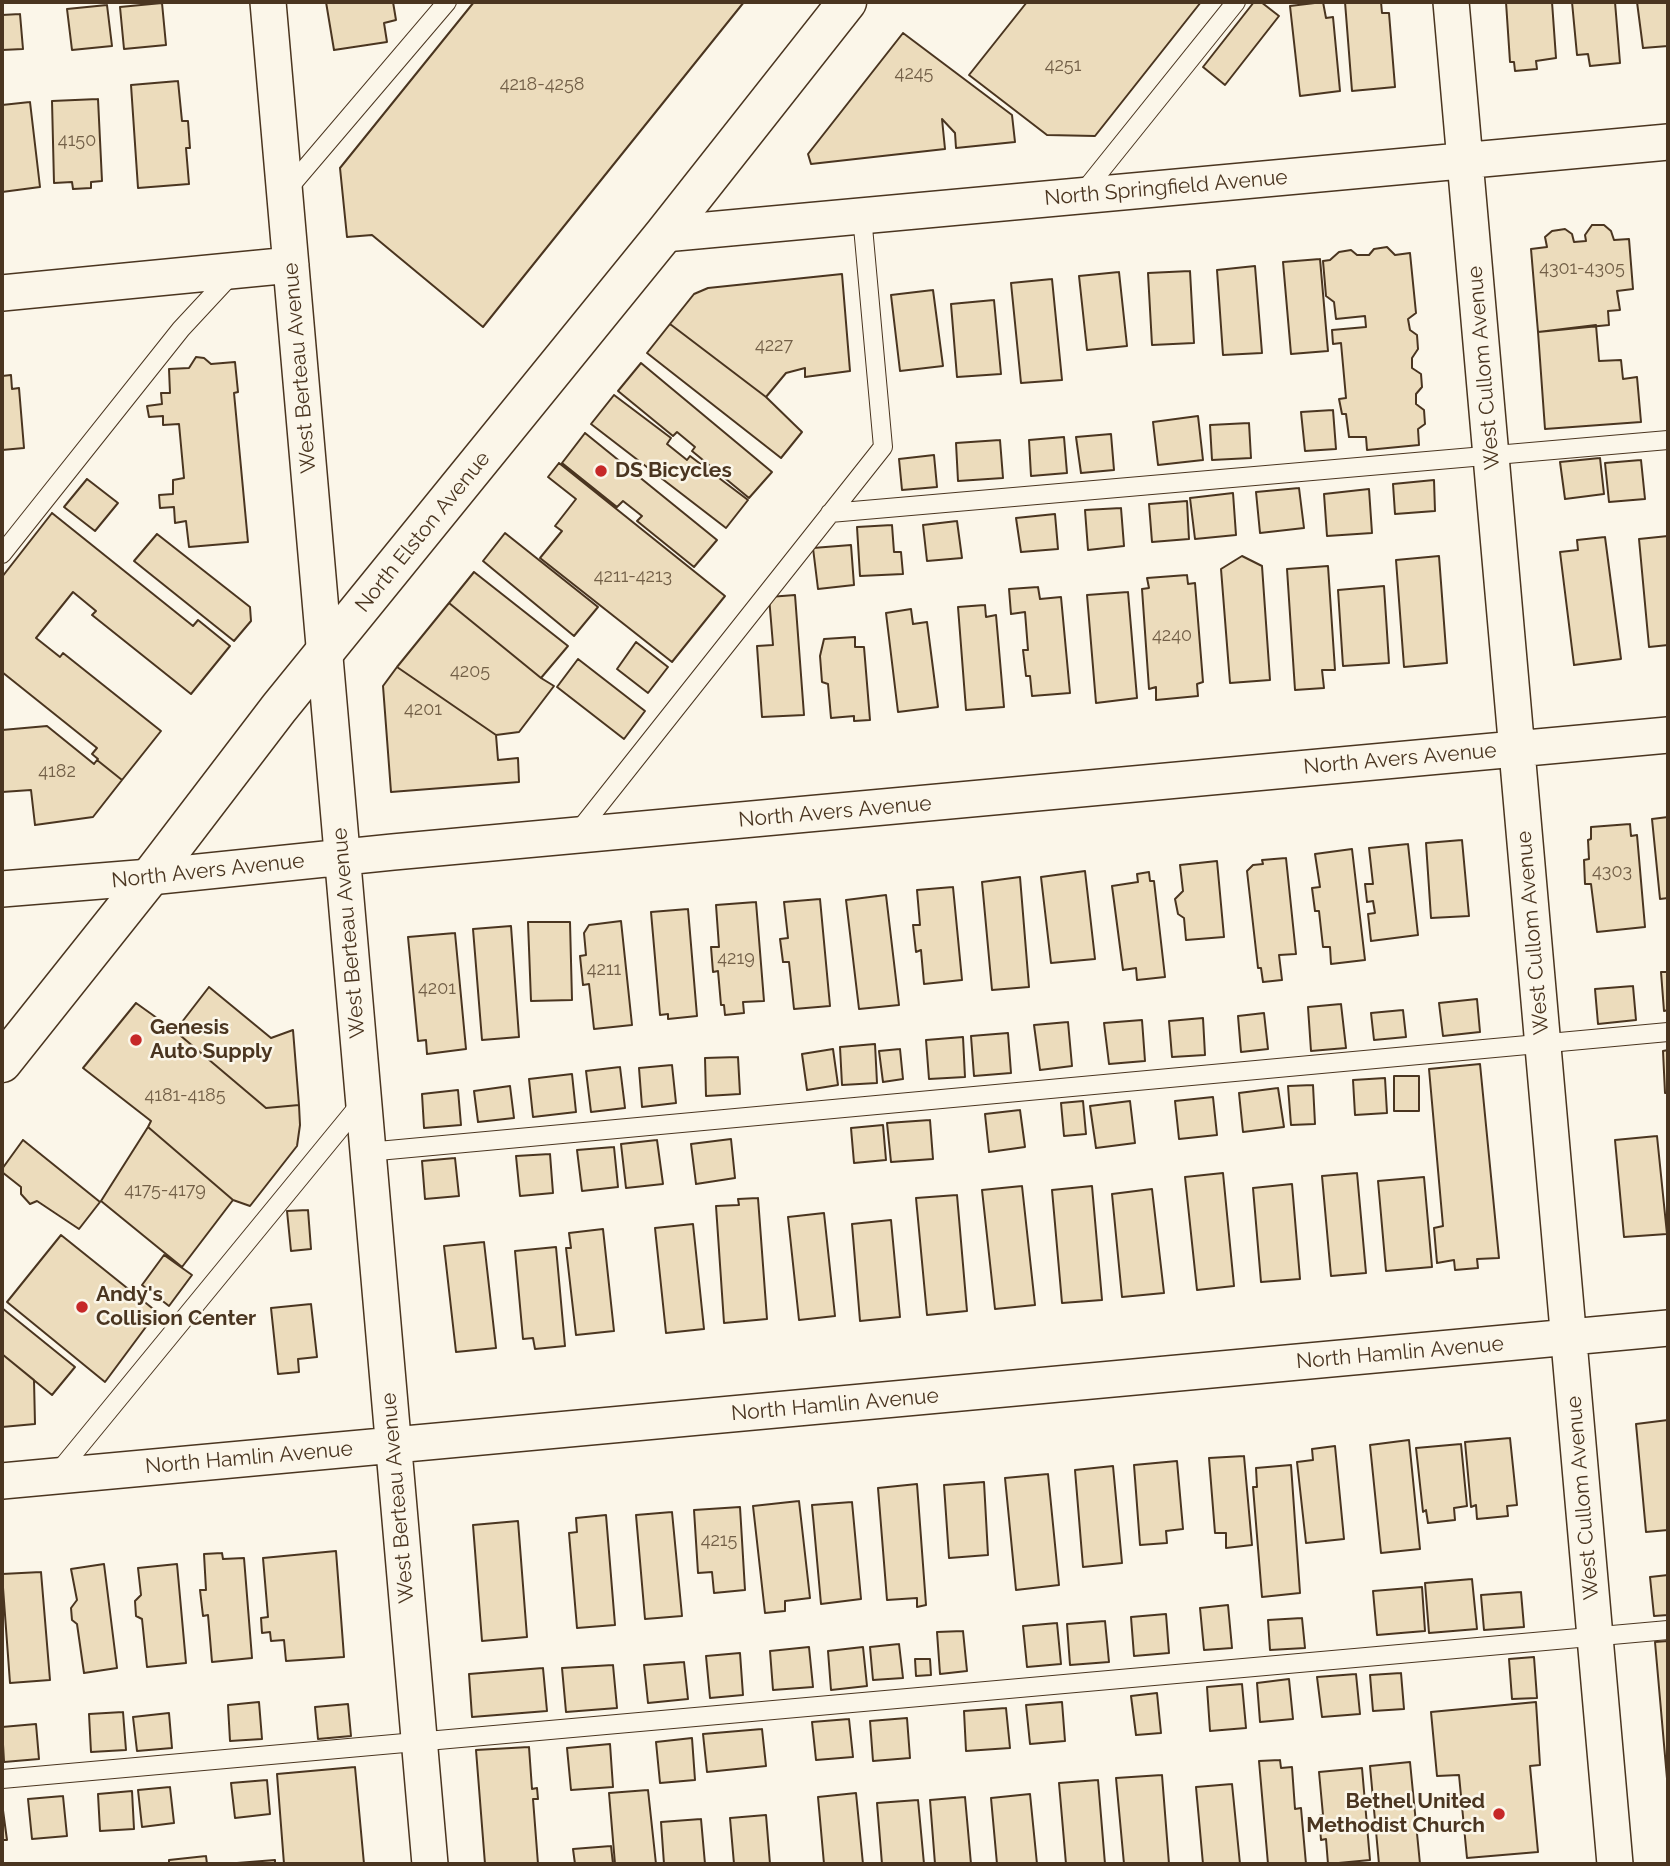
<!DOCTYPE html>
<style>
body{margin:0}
#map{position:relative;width:1670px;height:1866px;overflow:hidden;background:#fbf6e9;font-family:Raleway,sans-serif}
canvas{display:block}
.frame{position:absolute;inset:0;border:4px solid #4a3520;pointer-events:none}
</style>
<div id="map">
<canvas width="1670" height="1866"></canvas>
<div class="frame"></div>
</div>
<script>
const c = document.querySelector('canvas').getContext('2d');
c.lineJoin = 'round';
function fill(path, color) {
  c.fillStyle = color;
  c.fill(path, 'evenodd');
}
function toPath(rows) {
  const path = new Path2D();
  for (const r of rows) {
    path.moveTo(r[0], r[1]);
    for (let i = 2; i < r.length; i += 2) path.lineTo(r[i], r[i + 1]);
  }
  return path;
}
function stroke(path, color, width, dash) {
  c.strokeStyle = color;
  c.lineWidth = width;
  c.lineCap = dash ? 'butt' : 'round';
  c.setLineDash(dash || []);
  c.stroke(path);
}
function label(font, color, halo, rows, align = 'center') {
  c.font = font + ' Raleway,sans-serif';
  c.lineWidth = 5;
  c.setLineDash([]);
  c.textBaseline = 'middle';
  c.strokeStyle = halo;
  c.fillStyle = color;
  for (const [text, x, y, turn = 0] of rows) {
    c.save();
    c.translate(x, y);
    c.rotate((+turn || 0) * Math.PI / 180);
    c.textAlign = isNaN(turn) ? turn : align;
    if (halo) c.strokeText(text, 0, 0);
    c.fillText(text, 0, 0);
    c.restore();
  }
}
const building = toPath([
 [326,2,393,2,396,20,384,23,387,42,334,50,326,2],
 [474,2,744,2,483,327,372,235,347,237,340,168,474,2],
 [1027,2,1201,2,1095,136,1047,135,969,75,1027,2],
 [1254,2,1261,2,1279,16,1225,85,1203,67,1254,2],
 [1323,2,1326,18,1333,17,1340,91,1300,96,1290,6,1323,2],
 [1345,2,1381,2,1382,13,1389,13,1395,87,1352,91,1345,2],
 [1506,2,1552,2,1556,58,1536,61,1537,69,1515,71,1514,62,1510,62,1506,2],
 [1572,2,1615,2,1620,63,1590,66,1588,54,1577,55,1572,2],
 [1637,2,1668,2,1668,46,1643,48,1637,2],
 [162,3,166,45,124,49,120,7,162,3],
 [107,5,112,46,72,50,67,9,107,5],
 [20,14,23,49,2,50,2,15,20,14],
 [903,33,1012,115,1015,142,956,148,955,133,942,119,945,149,811,164,808,154,903,33],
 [178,81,182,121,188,121,190,148,186,148,189,184,138,188,131,85,178,81],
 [98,99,102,181,91,182,91,188,73,189,72,182,54,183,52,101,98,99],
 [30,102,40,187,2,192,2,105,30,102],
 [1592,225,1604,225,1611,231,1614,240,1629,239,1633,289,1617,291,1620,310,1608,311,1609,325,1538,332,1531,249,1547,247,1545,237,1552,231,1565,229,1572,234,1574,242,1586,241,1585,235,1592,225],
 [1387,247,1395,255,1410,253,1416,313,1408,319,1410,330,1417,335,1418,349,1412,358,1412,368,1421,374,1422,387,1416,394,1416,404,1424,410,1425,424,1418,429,1419,445,1367,450,1366,437,1349,437,1346,414,1342,414,1339,399,1346,398,1341,343,1333,344,1332,330,1366,327,1365,316,1336,319,1334,302,1326,296,1323,261,1330,260,1339,252,1351,250,1357,255,1369,255,1374,249,1387,247],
 [1320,259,1328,351,1291,354,1283,262,1320,259],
 [1255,266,1262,353,1223,355,1217,270,1255,266],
 [1190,271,1194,343,1152,345,1148,273,1190,271],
 [1119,272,1127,346,1087,350,1079,276,1119,272],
 [842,274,850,371,805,377,805,368,786,373,766,397,670,324,694,294,708,288,842,274],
 [1052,279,1062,380,1021,383,1011,283,1052,279],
 [933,290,943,366,900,371,891,295,933,290],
 [994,300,1001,374,957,377,951,304,994,300],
 [670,324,766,397,802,432,781,458,647,353,670,324],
 [1596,325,1599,361,1621,360,1623,379,1637,377,1641,422,1545,429,1538,332,1596,325],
 [196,357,204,358,211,364,235,362,238,392,234,393,248,542,189,547,186,521,175,523,174,507,160,508,159,495,173,494,173,480,184,478,179,424,163,425,163,416,149,417,147,406,162,404,161,393,170,393,169,369,189,368,196,357],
 [641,363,772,472,749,498,692,451,695,447,677,432,673,436,618,391,641,363],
 [11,375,12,389,19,388,24,448,2,450,2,376,11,375],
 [614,395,671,438,667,444,687,460,690,456,748,500,726,528,591,424,614,395],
 [1333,410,1336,449,1305,451,1301,412,1333,410],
 [1198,416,1203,460,1158,465,1153,422,1198,416],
 [1249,423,1251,458,1212,460,1210,425,1249,423],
 [585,433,717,540,694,567,637,521,642,516,623,501,617,507,562,463,585,433],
 [1111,434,1114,470,1081,473,1076,437,1111,434],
 [1064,437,1067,473,1031,476,1029,440,1064,437],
 [1000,440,1003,478,958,481,956,443,1000,440],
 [934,455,937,487,902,490,899,459,934,455],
 [1600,458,1604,494,1565,499,1560,462,1600,458],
 [1641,460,1645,499,1609,502,1605,463,1641,460],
 [559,463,725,596,672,662,540,558,562,531,555,526,576,499,548,477,559,463],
 [87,479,118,503,95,531,64,507,87,479],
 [1434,480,1435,511,1395,514,1393,484,1434,480],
 [1299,488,1304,528,1260,533,1256,492,1299,488],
 [1369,489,1372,533,1327,536,1324,494,1369,489],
 [1233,493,1236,535,1195,539,1190,498,1233,493],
 [1187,501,1189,539,1152,542,1149,504,1187,501],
 [1121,508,1124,546,1088,550,1085,510,1121,508],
 [52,513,193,626,198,620,230,646,191,694,92,615,96,611,73,592,36,638,60,657,63,653,161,731,122,780,97,760,98,759,92,754,97,748,2,672,2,577,52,513],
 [1055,514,1058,549,1021,552,1016,518,1055,514],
 [957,521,962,558,927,561,923,525,957,521],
 [892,525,894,552,901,552,903,574,860,576,857,527,892,525],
 [505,533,598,607,574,636,483,561,505,533],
 [157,534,250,607,251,621,234,641,134,561,157,534],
 [1668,536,1668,645,1649,647,1639,539,1668,536],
 [1605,537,1621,659,1574,665,1560,552,1578,550,1577,540,1605,537],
 [851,545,854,585,818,589,813,548,851,545],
 [1242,556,1262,566,1270,680,1230,683,1221,569,1242,556],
 [1439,556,1447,663,1404,667,1396,560,1439,556],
 [1328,566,1335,670,1322,670,1324,688,1295,690,1287,569,1328,566],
 [474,572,568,646,541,678,449,603,474,572],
 [1187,575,1188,584,1195,583,1203,682,1197,684,1198,696,1156,700,1156,687,1149,689,1142,589,1149,588,1147,578,1187,575],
 [1384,586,1389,663,1343,666,1338,590,1384,586],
 [1038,587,1040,599,1061,597,1070,693,1032,696,1030,676,1026,676,1023,650,1028,650,1025,612,1011,614,1009,589,1038,587],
 [1128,592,1137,698,1096,703,1087,595,1128,592],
 [795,595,804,715,762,717,757,646,773,645,769,597,795,595],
 [449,603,541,678,554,686,519,732,496,735,397,667,449,603],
 [985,605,986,617,996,615,1004,707,966,710,958,607,985,605],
 [911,609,913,624,927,622,938,707,898,712,886,613,911,609],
 [855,637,855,647,864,647,870,720,854,721,854,716,831,718,828,684,822,682,820,656,824,639,855,637],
 [636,642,668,667,648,693,617,669,636,642],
 [578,659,645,711,624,739,557,687,578,659],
 [397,667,496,735,498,760,518,758,519,782,391,792,383,686,397,667],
 [47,726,94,764,97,760,122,780,93,817,35,825,31,790,2,792,2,730,47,726],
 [1668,817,1668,898,1660,899,1652,819,1668,817],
 [1630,824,1631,836,1637,835,1645,927,1597,932,1591,884,1585,884,1584,860,1589,859,1588,840,1591,839,1591,827,1630,824],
 [1462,840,1469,916,1431,918,1426,843,1462,840],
 [1408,844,1418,935,1371,941,1368,914,1375,913,1373,901,1367,902,1365,884,1373,884,1369,848,1408,844],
 [1352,849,1365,960,1331,964,1330,947,1323,947,1319,911,1315,911,1312,888,1320,887,1315,854,1352,849],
 [1286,858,1296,954,1279,955,1282,980,1263,982,1261,968,1258,968,1247,871,1253,865,1263,864,1262,860,1286,858],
 [1217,861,1224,937,1186,940,1184,918,1178,914,1175,899,1183,891,1180,865,1217,861],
 [1085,871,1095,959,1051,963,1041,877,1085,871],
 [1149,872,1150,881,1154,881,1165,977,1137,980,1136,968,1123,970,1112,886,1138,882,1137,874,1149,872],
 [1020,877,1029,987,992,990,982,882,1020,877],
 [953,887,962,980,924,984,921,950,916,952,913,925,920,925,917,890,953,887],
 [886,895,899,1005,859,1009,846,900,886,895],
 [820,899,830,1006,794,1009,789,962,783,962,780,939,788,938,784,902,820,899],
 [756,902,764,1001,743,1002,744,1013,725,1015,724,1005,721,1005,718,971,713,972,711,947,719,947,716,905,756,902],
 [688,909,697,1016,668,1019,668,1014,660,1015,651,912,688,909],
 [621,921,632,1025,594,1029,589,984,583,985,580,956,586,955,584,933,589,925,621,921],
 [528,922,570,922,572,1000,531,1001,528,922],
 [511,926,519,1037,482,1040,473,929,511,926],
 [455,933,466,1049,427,1054,426,1040,418,1041,408,937,455,933],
 [1661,972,1668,972,1668,1010,1664,1011,1661,972],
 [1633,986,1636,1020,1598,1024,1595,989,1633,986],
 [209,987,271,1038,293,1030,299,1105,266,1108,175,1031,209,987],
 [1477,999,1480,1032,1443,1036,1439,1003,1477,999],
 [136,1003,175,1031,266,1108,299,1105,300,1125,297,1146,250,1206,233,1200,148,1127,151,1121,83,1068,136,1003],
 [1341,1004,1346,1048,1311,1051,1308,1007,1341,1004],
 [1403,1010,1406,1037,1374,1040,1371,1013,1403,1010],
 [1264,1013,1268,1049,1241,1052,1238,1016,1264,1013],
 [1203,1018,1205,1055,1172,1057,1169,1021,1203,1018],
 [1142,1020,1145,1061,1109,1064,1104,1023,1142,1020],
 [1068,1022,1072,1066,1040,1070,1034,1025,1068,1022],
 [1008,1033,1011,1073,974,1076,971,1036,1008,1033],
 [963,1037,965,1077,929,1079,926,1040,963,1037],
 [875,1044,877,1083,842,1085,840,1047,875,1044],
 [833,1049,838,1085,807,1090,802,1054,833,1049],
 [900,1049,903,1079,883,1082,879,1051,900,1049],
 [1668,1050,1668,1093,1665,1093,1663,1051,1668,1050],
 [738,1057,740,1094,706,1096,705,1058,738,1057],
 [1480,1064,1499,1258,1477,1259,1478,1268,1455,1270,1454,1260,1437,1263,1434,1228,1443,1226,1429,1069,1480,1064],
 [672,1065,676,1103,642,1107,639,1068,672,1065],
 [620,1067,625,1108,591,1112,586,1071,620,1067],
 [572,1074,576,1112,533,1117,529,1079,572,1074],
 [1394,1076,1419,1076,1419,1111,1394,1111,1394,1076],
 [1385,1078,1387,1113,1355,1115,1353,1080,1385,1078],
 [1313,1085,1315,1124,1291,1125,1288,1086,1313,1085],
 [510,1086,514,1118,478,1122,474,1091,510,1086],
 [1278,1088,1284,1127,1243,1132,1239,1093,1278,1088],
 [458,1090,461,1125,424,1128,422,1094,458,1090],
 [1213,1097,1217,1135,1179,1139,1175,1101,1213,1097],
 [1083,1101,1086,1134,1064,1136,1061,1103,1083,1101],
 [1130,1101,1135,1143,1096,1148,1090,1106,1130,1101],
 [1020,1110,1025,1147,989,1152,985,1114,1020,1110],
 [930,1120,933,1159,891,1162,887,1123,930,1120],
 [883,1125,886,1160,854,1163,851,1128,883,1125],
 [148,1127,233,1200,182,1267,101,1201,148,1127],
 [1657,1136,1667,1234,1624,1237,1615,1140,1657,1136],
 [731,1139,735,1178,696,1184,691,1144,731,1139],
 [23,1140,100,1202,79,1229,37,1201,30,1204,21,1194,21,1187,2,1172,2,1169,23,1140],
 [657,1140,663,1184,626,1188,621,1144,657,1140],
 [614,1147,618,1187,582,1191,577,1150,614,1147],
 [550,1154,553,1193,520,1196,516,1156,550,1154],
 [455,1158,459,1196,425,1199,422,1161,455,1158],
 [1223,1173,1234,1286,1197,1290,1185,1177,1223,1173],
 [1357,1173,1366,1273,1331,1276,1322,1176,1357,1173],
 [1424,1177,1432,1267,1386,1271,1378,1181,1424,1177],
 [1292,1184,1300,1279,1261,1282,1253,1188,1292,1184],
 [1022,1186,1035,1305,995,1309,982,1190,1022,1186],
 [1092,1186,1102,1300,1062,1303,1052,1190,1092,1186],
 [1152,1189,1164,1293,1122,1297,1112,1194,1152,1189],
 [957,1195,967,1311,927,1315,916,1198,957,1195],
 [758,1198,767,1319,724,1323,716,1206,739,1205,738,1199,758,1198],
 [308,1210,311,1249,291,1251,287,1211,308,1210],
 [824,1213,835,1316,799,1320,788,1217,824,1213],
 [891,1220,900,1317,860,1321,852,1224,891,1220],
 [693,1224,704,1329,666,1333,655,1228,693,1224],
 [603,1229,614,1331,576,1335,566,1248,571,1248,569,1233,603,1229],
 [61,1235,157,1312,105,1382,7,1302,61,1235],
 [484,1242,496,1348,456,1352,444,1246,484,1242],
 [556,1247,565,1346,535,1349,533,1338,523,1339,515,1251,556,1247],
 [164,1255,192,1275,169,1306,142,1285,164,1255],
 [311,1304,317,1357,298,1359,299,1372,278,1374,271,1308,311,1304],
 [2,1308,75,1367,52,1395,2,1354,2,1308],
 [2,1354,34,1380,35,1424,2,1427,2,1354],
 [1668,1420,1668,1530,1646,1532,1636,1424,1668,1420],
 [1510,1438,1517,1505,1507,1506,1508,1516,1477,1519,1476,1505,1471,1507,1465,1442,1510,1438],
 [1409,1440,1420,1549,1381,1553,1370,1445,1409,1440],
 [1461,1444,1467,1506,1454,1508,1455,1520,1428,1523,1426,1510,1423,1512,1416,1448,1461,1444],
 [1335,1446,1344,1539,1306,1543,1297,1462,1313,1460,1312,1449,1335,1446],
 [1244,1456,1252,1545,1226,1548,1226,1533,1215,1533,1209,1458,1244,1456],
 [1177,1461,1183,1529,1166,1531,1167,1543,1140,1545,1134,1465,1177,1461],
 [1291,1465,1300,1593,1262,1597,1253,1487,1257,1487,1256,1468,1291,1465],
 [1113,1466,1122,1563,1083,1567,1075,1470,1113,1466],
 [1048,1474,1059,1585,1016,1590,1005,1478,1048,1474],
 [984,1482,988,1555,949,1558,944,1485,984,1482],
 [917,1484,926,1605,917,1607,917,1598,887,1600,878,1488,917,1484],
 [799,1501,810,1598,785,1601,785,1611,765,1613,753,1506,799,1501],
 [852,1502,861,1599,821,1604,812,1505,852,1502],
 [740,1507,745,1590,714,1593,712,1572,698,1573,694,1510,740,1507],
 [672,1512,682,1616,645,1619,636,1515,672,1512],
 [606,1515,615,1625,577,1628,569,1533,577,1532,576,1518,606,1515],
 [518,1521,527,1637,482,1641,473,1525,518,1521],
 [336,1551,344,1657,286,1661,284,1640,271,1641,270,1632,262,1633,261,1618,268,1617,263,1558,336,1551],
 [222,1553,223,1559,244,1558,252,1658,212,1662,208,1615,203,1616,200,1590,206,1590,204,1554,222,1553],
 [104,1564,117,1668,84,1673,77,1624,72,1620,71,1608,77,1600,71,1569,104,1564],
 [177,1564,186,1663,147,1667,142,1619,136,1616,135,1601,141,1595,138,1568,177,1564],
 [41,1572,50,1680,10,1683,2,1574,41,1572],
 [1668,1575,1668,1615,1654,1616,1650,1577,1668,1575],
 [1472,1579,1477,1629,1429,1633,1425,1583,1472,1579],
 [1422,1587,1425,1631,1377,1635,1373,1591,1422,1587],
 [1521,1592,1524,1627,1484,1630,1481,1595,1521,1592],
 [1228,1605,1232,1648,1204,1650,1200,1608,1228,1605],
 [1166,1614,1169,1653,1134,1656,1131,1617,1166,1614],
 [1302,1618,1305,1648,1270,1650,1268,1620,1302,1618],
 [1105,1621,1109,1662,1070,1665,1067,1624,1105,1621],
 [1057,1623,1061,1664,1027,1667,1023,1626,1057,1623],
 [963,1631,967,1671,940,1674,937,1632,963,1631],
 [1668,1641,1668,1790,1655,1642,1668,1641],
 [899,1644,903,1678,873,1680,870,1647,899,1644],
 [809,1647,813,1687,773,1690,770,1651,809,1647],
 [863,1647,867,1686,831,1690,828,1651,863,1647],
 [740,1653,743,1695,710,1698,706,1656,740,1653],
 [1534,1657,1537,1698,1512,1699,1509,1659,1534,1657],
 [915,1659,930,1659,931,1675,916,1676,915,1659],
 [684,1662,688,1699,648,1703,644,1665,684,1662],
 [613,1665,617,1708,566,1712,562,1668,613,1665],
 [543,1668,547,1711,472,1717,469,1674,543,1668],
 [1401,1673,1404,1709,1373,1711,1370,1675,1401,1673],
 [1356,1674,1360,1714,1322,1717,1317,1677,1356,1674],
 [1289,1679,1293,1719,1260,1722,1257,1683,1289,1679],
 [1242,1684,1246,1728,1210,1731,1207,1687,1242,1684],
 [1157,1693,1161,1733,1136,1735,1131,1696,1157,1693],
 [259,1702,262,1739,230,1741,228,1705,259,1702],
 [1062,1702,1065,1741,1030,1744,1026,1705,1062,1702],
 [1536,1702,1540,1765,1530,1766,1538,1852,1467,1858,1459,1775,1437,1776,1431,1712,1536,1702],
 [348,1704,351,1736,318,1739,315,1707,348,1704],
 [1006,1708,1010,1748,966,1751,964,1711,1006,1708],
 [123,1712,126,1750,91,1752,89,1714,123,1712],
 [169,1713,172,1748,137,1751,133,1717,169,1713],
 [907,1718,910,1758,873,1761,870,1721,907,1718],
 [849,1719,853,1757,816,1760,812,1722,849,1719],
 [36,1724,39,1759,4,1762,2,1727,36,1724],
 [762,1729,766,1766,707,1772,703,1734,762,1729],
 [692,1738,695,1780,660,1783,656,1742,692,1738],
 [610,1744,613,1787,571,1790,567,1748,610,1744],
 [529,1747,532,1789,537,1788,538,1799,533,1799,538,1864,485,1864,476,1750,529,1747],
 [1280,1760,1281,1768,1292,1767,1295,1809,1301,1808,1306,1864,1268,1864,1259,1761,1280,1760],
 [1410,1762,1420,1864,1379,1864,1370,1766,1410,1762],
 [355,1767,364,1864,284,1864,277,1774,355,1767],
 [1362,1768,1370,1860,1328,1864,1326,1839,1321,1840,1319,1816,1323,1815,1319,1772,1362,1768],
 [1162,1775,1169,1864,1124,1864,1116,1778,1162,1775],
 [267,1780,270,1814,235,1818,231,1783,267,1780],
 [1098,1780,1105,1864,1066,1864,1059,1783,1098,1780],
 [1232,1784,1240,1864,1203,1864,1196,1787,1232,1784],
 [170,1787,174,1823,142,1827,138,1790,170,1787],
 [648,1790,656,1864,615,1864,609,1793,648,1790],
 [132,1791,134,1829,100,1831,98,1794,132,1791],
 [856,1793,863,1864,824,1864,818,1797,856,1793],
 [1030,1794,1037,1864,997,1864,991,1798,1030,1794],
 [63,1796,67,1836,32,1839,28,1799,63,1796],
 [965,1797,971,1864,935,1864,930,1800,965,1797],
 [918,1800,924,1864,882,1864,877,1803,918,1800],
 [2,1803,7,1840,2,1840,2,1803],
 [766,1815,770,1864,734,1864,730,1818,766,1815],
 [701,1819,705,1864,664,1864,661,1822,701,1819],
 [611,1846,613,1864,575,1864,573,1849,611,1846],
 [206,1856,207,1864,169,1864,169,1860,206,1856],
 [275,1860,275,1864,237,1864,237,1863,275,1860]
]);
fill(building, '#ecdcbc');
stroke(building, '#4a3520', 2);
const service = toPath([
 [286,191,447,2],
 [1081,195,1236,2],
 [830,513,1668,440],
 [2,554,181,329,233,273],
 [577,833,883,447,862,216],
 [367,1152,1668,1032],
 [55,1476,361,1103],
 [2,1779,1668,1630]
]);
const minor = toPath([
 [268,2,430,1864],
 [1451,2,1615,1864],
 [664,234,1668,142],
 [2,293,291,265],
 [2,889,150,877,393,852,1668,735],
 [2,1481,1668,1328]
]);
const secondary = toPath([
 [2,1063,150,877,279,708,664,234,847,2]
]);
stroke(service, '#4a3520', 20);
stroke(minor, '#4a3520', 38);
stroke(secondary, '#4a3520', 41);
stroke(service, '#fbf6e9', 18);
stroke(minor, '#fbf6e9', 35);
stroke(secondary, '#fbf6e9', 38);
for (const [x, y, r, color] of [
 [601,471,7,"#c62828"],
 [136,1040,7,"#c62828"],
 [82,1307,7,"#c62828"],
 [1499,1814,7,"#c62828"]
]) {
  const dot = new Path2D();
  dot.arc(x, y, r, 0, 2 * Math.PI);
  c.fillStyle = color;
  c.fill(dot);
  stroke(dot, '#fbf6e9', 2.5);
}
label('18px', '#725f47', null, [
 ["4251",1063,66],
 ["4245",914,74],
 ["4218-4258",542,85],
 ["4150",77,141],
 ["4301-4305",1582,269],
 ["4227",774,346],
 ["4211-4213",633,577],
 ["4240",1172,636],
 ["4205",470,672],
 ["4201",423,710],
 ["4182",57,772],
 ["4303",1612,872],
 ["4219",736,959],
 ["4211",604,970],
 ["4201",437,989],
 ["4181-4185",185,1096],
 ["4175-4179",165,1191],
 ["4215",719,1541]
]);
label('21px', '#4a3520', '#fbf6e9', [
 ["North Springfield Avenue",1166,188,-5],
 ["West Berteau Avenue",300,368,-95],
 ["West Cullom Avenue",1484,368,-95],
 ["North Elston Avenue",423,532,-51],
 ["North Avers Avenue",1400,759,-5],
 ["North Avers Avenue",835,812,-5],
 ["North Avers Avenue",208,871,-6],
 ["West Berteau Avenue",349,933,-95],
 ["West Cullom Avenue",1533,933,-95],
 ["North Hamlin Avenue",1400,1353,-5],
 ["North Hamlin Avenue",835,1405,-5],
 ["North Hamlin Avenue",249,1458,-5],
 ["West Berteau Avenue",398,1498,-95],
 ["West Cullom Avenue",1583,1498,-95]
]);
label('bold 21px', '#4a3520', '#fbf6e9', [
 ["DS Bicycles",615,471],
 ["Genesis",150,1028],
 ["Auto Supply",150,1052],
 ["Andy's",96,1295],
 ["Collision Center",96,1319],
 ["Bethel United",1485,1802,"right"],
 ["Methodist Church",1485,1826,"right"]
], 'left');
</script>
